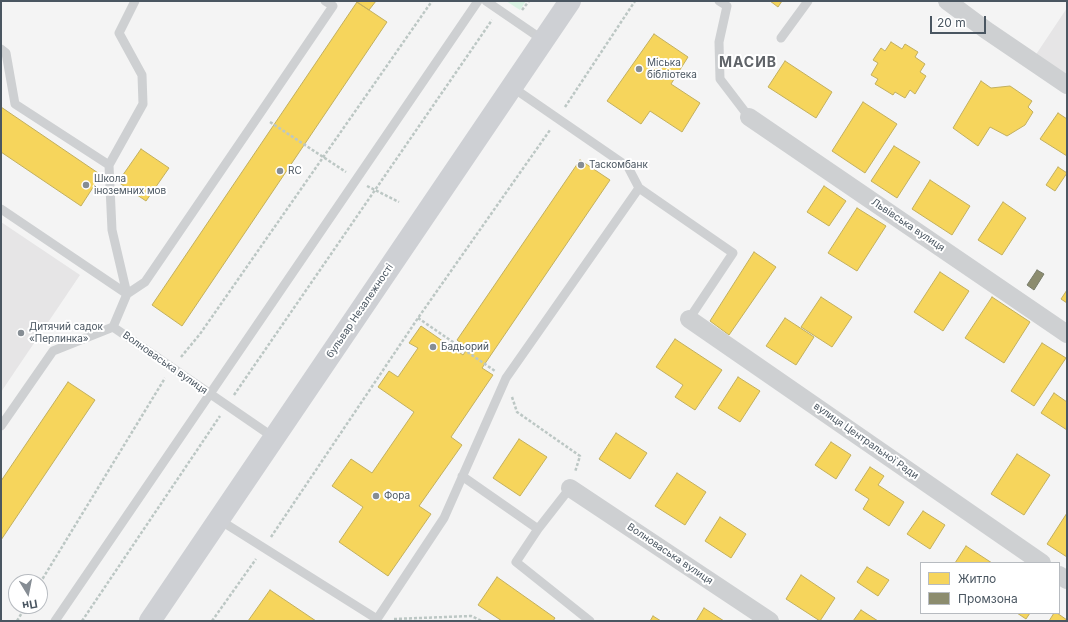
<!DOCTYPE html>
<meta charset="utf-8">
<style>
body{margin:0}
#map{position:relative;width:1068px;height:622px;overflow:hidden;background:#f4f4f4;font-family:Inter,sans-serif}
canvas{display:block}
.frame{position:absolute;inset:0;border:2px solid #4a5661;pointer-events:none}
.legend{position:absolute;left:920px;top:562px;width:140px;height:52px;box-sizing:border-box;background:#fff;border:1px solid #b7bbc0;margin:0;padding:5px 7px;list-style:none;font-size:12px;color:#4a5661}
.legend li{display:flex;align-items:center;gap:8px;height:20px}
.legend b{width:20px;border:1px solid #b7bbc0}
.north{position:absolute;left:8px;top:574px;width:40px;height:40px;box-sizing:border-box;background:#fff;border:1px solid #b7bbc0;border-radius:50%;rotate:170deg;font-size:11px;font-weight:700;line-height:16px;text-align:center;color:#4a5661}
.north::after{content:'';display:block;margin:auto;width:14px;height:18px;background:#868d94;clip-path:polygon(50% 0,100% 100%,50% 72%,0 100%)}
.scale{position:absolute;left:930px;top:16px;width:56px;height:18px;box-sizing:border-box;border:2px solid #4a5661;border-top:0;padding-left:5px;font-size:12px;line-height:14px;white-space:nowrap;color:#4a5661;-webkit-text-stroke:3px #fff;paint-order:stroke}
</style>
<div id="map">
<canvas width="1068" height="622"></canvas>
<div class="frame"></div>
<ul class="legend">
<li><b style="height:11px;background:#f6d55c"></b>Житло</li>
<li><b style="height:11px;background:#8c8c6e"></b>Промзона</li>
</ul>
<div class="north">Пн</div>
<div class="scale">20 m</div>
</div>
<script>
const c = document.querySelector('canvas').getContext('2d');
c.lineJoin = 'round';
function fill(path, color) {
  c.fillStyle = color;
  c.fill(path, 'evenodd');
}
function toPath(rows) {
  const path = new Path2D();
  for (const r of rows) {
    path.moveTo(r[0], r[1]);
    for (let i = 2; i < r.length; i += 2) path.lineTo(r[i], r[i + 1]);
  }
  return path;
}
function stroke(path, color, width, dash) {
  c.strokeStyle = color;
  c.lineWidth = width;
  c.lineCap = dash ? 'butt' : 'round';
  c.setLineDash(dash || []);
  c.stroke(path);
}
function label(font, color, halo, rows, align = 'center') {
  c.font = font + ' Inter,sans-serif';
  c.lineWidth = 4;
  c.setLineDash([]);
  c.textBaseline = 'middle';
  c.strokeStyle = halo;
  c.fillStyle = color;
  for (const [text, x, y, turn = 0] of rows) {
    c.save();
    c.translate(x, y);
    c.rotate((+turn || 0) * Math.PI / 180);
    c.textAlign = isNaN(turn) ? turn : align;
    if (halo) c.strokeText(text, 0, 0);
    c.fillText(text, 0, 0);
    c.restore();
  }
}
fill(toPath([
 [1067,8,1067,78,1035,56],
 [1,222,80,275,1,392]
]), '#e6e5e6');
fill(toPath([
 [506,1,526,1,520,10]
]), '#d9f2e3');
const homes = toPath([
 [355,1,376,1,369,10,355,1],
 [770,1,782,1,778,7,770,1],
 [357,2,387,22,182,326,152,305,357,2],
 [654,34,688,57,671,84,700,103,682,132,650,111,641,124,607,101,654,34],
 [891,42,902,49,905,44,918,52,915,57,925,64,920,72,926,76,915,94,910,90,905,98,895,92,893,95,875,84,878,79,871,75,878,63,873,60,881,48,885,51,891,42],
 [785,61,832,92,816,118,768,87,785,61],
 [981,81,991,88,1010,86,1032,101,1028,107,1033,112,1025,125,1007,136,990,127,978,146,953,128,981,81],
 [863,102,897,124,865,173,832,151,863,102],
 [1,107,101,175,81,206,1,152,1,107],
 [1058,113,1067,119,1067,156,1040,139,1058,113],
 [894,146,920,162,897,198,871,181,894,146],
 [141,149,169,168,146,201,118,182,141,149],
 [580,160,610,180,482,368,493,375,451,437,462,445,419,506,431,514,388,576,339,542,363,507,332,486,351,459,372,473,414,412,378,387,389,371,398,377,418,348,409,343,421,326,463,355,468,348,457,340,580,160],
 [1058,167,1067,173,1055,191,1046,185,1058,167],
 [930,180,970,206,952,235,912,209,930,180],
 [824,186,846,201,829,226,807,212,824,186],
 [1003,202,1026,218,1002,255,978,240,1003,202],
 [857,208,886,226,857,271,828,253,857,208],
 [754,252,776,267,729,335,710,321,754,252],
 [940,272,969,291,943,331,914,312,940,272],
 [1067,290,1067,303,1061,299,1067,290],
 [821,297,852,317,832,347,801,327,821,297],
 [992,297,1030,322,1004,363,965,338,992,297],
 [785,318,814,337,796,365,766,346,785,318],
 [675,339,722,370,695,410,675,397,683,385,656,367,675,339],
 [1042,343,1066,358,1034,406,1011,391,1042,343],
 [738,377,760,391,740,422,718,408,738,377],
 [68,382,95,400,1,540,1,481,68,382],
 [1054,393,1067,402,1067,430,1041,413,1054,393],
 [616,433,647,453,630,479,599,459,616,433],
 [519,439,547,457,520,496,493,478,519,439],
 [831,442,851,455,836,479,815,465,831,442],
 [1017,454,1050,475,1024,515,991,494,1017,454],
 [870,467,884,476,878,485,904,502,889,526,863,509,869,499,855,490,870,467],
 [677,473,706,492,685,525,655,506,677,473],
 [923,511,945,525,930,549,907,534,923,511],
 [1067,513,1067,557,1047,544,1067,513],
 [720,517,746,534,731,558,705,541,720,517],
 [966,546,992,563,955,563,966,546],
 [867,567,889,580,878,596,857,582,867,567],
 [801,575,835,598,820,621,786,599,801,575],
 [497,577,555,618,553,621,502,621,478,605,497,577],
 [270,590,316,621,248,621,270,590],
 [704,608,724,621,696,621,704,608],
 [861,610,878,621,853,621,861,610],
 [1017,613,1030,613,1026,619,1017,613],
 [1054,613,1057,613,1067,620,1067,621,1049,621,1054,613],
 [653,616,661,621,650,621,653,616]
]);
fill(homes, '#f6d55c');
stroke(homes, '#c2af5e', 1);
const industry = toPath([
 [1037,270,1044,274,1034,290,1027,285,1037,270]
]);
fill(industry, '#8c8c6e');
stroke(industry, '#787c6a', 1);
stroke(toPath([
 [522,10,529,1],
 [565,107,635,1],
 [270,122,346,172],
 [367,186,399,202],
 [418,318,495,371],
 [181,357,200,334,432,1],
 [234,395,492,20],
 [512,397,517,412,580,456,575,472],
 [271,537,418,318,550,130],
 [40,583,165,378],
 [394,619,471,616,482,621],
 [17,621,26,606],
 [82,621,220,416],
 [212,621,256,559]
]), '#bcc7c4', 2.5, [3, 2]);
stroke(toPath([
 [135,1,119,33,142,75,143,104,109,165,112,230,127,294,145,282,259,115,333,6,325,1],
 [486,1,543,40],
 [719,1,727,6,719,42,720,79,749,117],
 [781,38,808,1],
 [1,49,6,53,15,104,109,165],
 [512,87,628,167,639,188,733,253,689,319],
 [1,209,127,294,113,327,273,437],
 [1,426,53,351,113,327],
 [462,476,538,529,570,488],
 [218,519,377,619,444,518,506,378,639,188],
 [538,529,516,562,590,621],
 [55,621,478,1]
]), '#ced0d2', 9);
stroke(toPath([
 [947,1,986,30,1067,85],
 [749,117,1067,334],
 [689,319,1042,563],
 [570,488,770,621],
 [1059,575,1067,580]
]), '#ced0d2', 18);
stroke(toPath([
 [150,621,570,1]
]), '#ced0d4', 22);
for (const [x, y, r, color] of [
 [639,69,4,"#868d94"],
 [581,165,4,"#868d94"],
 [280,171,4,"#868d94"],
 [86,185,4,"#868d94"],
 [21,333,4,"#868d94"],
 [433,347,4,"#868d94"],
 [376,496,4,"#868d94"]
]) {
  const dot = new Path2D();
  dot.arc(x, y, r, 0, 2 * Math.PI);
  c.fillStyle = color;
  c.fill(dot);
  stroke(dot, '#fff', 1.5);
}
label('10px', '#4a5661', '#fff', [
 ["Міська",647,63],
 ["бібліотека",647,75],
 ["Таскомбанк",589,165],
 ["RC",288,171],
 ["Школа",94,179],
 ["іноземних мов",94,191],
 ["Дитячий садок",29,327],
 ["«Перлинка»",29,339],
 ["Бадьорий",441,347],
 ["Фора",384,496]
], 'left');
label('10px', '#4a5661', '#fff', [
 ["Львівська вулиця",908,225,34],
 ["бульвар Незалежності",360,311,-56],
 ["Волноваська вулиця",165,363,35],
 ["вулиця Центральної Ради",866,441,35],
 ["Волноваська вулиця",670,554,34]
]);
c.letterSpacing = '1px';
label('bold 14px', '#5f6368', '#fff', [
 ["МАСИВ",748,63]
]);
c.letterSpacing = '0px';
</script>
